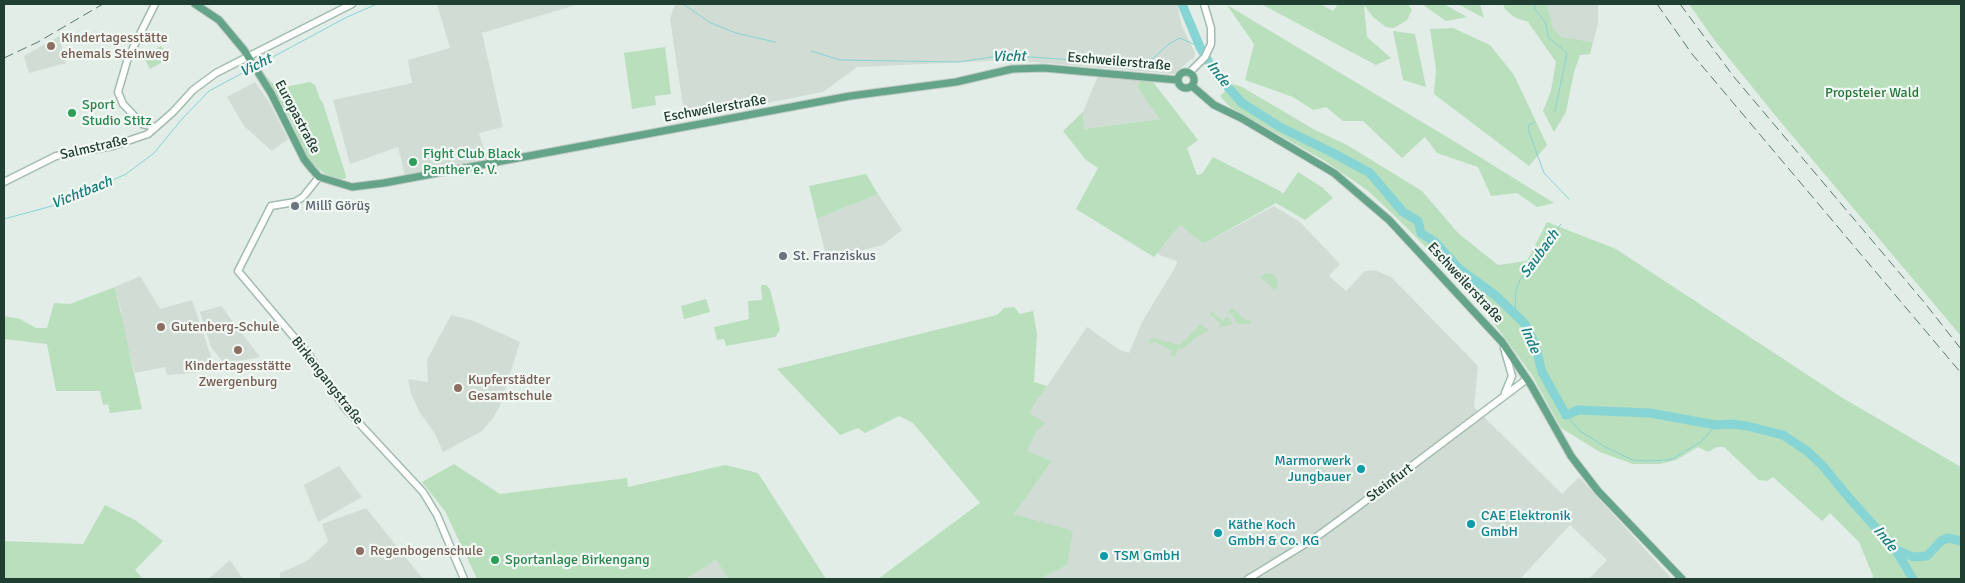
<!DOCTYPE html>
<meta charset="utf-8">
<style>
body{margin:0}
#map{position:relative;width:1965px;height:583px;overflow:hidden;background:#e1ede6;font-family:Signika,sans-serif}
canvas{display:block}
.frame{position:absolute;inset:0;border:5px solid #213e32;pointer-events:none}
</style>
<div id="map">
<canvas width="1965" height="583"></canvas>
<div class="frame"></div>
</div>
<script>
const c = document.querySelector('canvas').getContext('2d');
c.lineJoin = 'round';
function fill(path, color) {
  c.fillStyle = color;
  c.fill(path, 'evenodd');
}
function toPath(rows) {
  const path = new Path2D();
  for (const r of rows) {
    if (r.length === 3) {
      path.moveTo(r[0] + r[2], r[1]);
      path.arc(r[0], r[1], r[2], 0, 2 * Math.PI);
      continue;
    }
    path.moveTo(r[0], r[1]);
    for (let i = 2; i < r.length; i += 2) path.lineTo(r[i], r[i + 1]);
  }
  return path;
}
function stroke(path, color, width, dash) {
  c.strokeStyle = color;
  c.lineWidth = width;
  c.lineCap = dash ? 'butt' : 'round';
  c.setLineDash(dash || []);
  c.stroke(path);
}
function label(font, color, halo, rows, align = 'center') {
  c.font = font + ' Signika,sans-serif';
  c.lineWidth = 4.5;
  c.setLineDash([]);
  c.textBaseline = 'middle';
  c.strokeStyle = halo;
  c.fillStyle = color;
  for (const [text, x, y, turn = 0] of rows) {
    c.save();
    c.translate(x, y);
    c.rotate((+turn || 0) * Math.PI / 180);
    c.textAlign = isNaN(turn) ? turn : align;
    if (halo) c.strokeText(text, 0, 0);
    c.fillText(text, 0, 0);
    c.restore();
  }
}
fill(toPath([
 [437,4,579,4,482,33,503,127,479,133,487,160,405,176,398,147,350,164,333,100,412,83,408,60,450,48],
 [675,4,1177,4,1182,26,1195,53,1194,57,1174,74,1010,60,857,67,823,92,685,119,670,19],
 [1547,4,1598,4,1598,24,1593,42,1562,37,1553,28],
 [59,36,66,63,29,73,24,56],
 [1098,76,1139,80,1138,88,1161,119,1084,129,1083,112],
 [255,82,270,104,288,139,272,151,244,126,227,97],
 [878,194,902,230,883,245,827,259,817,219],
 [1274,206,1300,222,1340,264,1329,276,1346,291,1365,271,1374,270,1391,277,1478,366,1474,407,1562,494,1579,477,1672,579,1589,579,1607,560,1570,525,1520,579,1039,579,1067,565,1014,514,1052,461,1026,451,1037,431,1029,413,1087,327,1118,349,1129,353,1142,322,1176,266,1177,261,1159,255,1158,252,1180,225,1201,242,1205,243],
 [140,276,160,309,192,300,216,371,167,375,165,367,135,373,124,332,120,313,121,311,115,287],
 [221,306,244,336,260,357,224,364,216,353,211,347,200,312],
 [451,315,474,321,520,342,500,406,493,418,482,431,443,452,435,434,419,411,411,394,408,379,428,382,427,360],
 [339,466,362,497,318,522,304,485],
 [366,508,423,579,280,579,280,573,307,561,328,541,322,524],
 [230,560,243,579,208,579,213,575],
 [716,560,729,579,686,579]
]), '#d0dcd4');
fill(toPath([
 [1261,4,1320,4,1333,11,1338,4,1408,4,1412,10,1407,20,1394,28,1386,27,1373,17,1364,5,1367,37,1391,58,1376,65],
 [1422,4,1444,4,1467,17,1446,21],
 [1458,4,1480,4,1484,18],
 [1503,4,1547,4,1553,28,1562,37,1593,42,1590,54,1580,55,1574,72,1566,112,1554,132,1543,111,1551,91,1556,62,1528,22,1514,17,1505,9],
 [1689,4,1961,4,1961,336,1779,120,1715,41],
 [1227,5,1457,143,1554,203,1537,207,1517,193,1491,196,1478,167,1437,153,1425,137,1402,158,1363,121,1343,121,1326,107,1313,110,1293,97,1245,80,1254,44],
 [1453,28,1490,45,1514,75,1547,145,1529,166,1434,94,1436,69,1430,29],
 [1393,31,1415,34,1426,87,1403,80],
 [161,46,164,50,162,52,166,60,150,69,143,56],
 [665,47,671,94,655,96,656,105,632,109,624,53],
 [263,72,271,82,277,86,284,87,310,82,315,85,320,99,323,103,346,176,345,179,339,179,327,175,316,167,307,157,288,115],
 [1139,80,1153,82,1198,140,1187,148,1197,175,1202,174,1213,157,1280,191,1283,194,1298,172,1323,188,1333,198,1305,220,1276,203,1205,243,1201,242,1180,225,1154,257,1076,209,1098,168,1086,160,1063,131,1083,112,1084,129,1160,119,1138,88],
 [1233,84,1242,87,1315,130,1347,145,1422,191,1458,233,1498,265,1527,261,1547,222,1616,249,1841,397,1961,467,1961,579,1872,579,1873,576,1859,542,1830,513,1822,521,1773,477,1767,481,1759,480,1724,447,1717,447,1708,452,1698,447,1676,460,1660,464,1633,464,1600,452,1561,428,1532,375,1474,296,1396,217,1367,190,1325,161,1230,107,1220,96],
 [866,174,878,194,817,219,809,186],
 [1267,273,1273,274,1277,279,1278,285,1275,290,1260,277],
 [761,285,766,285,770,289,780,329,778,333,775,337,726,346,724,339,717,340,714,327,749,319,748,301,762,300],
 [115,287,142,409,110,413,108,404,103,405,100,391,56,391,47,344,4,339,4,316,20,319,36,328,47,328,54,303,70,304],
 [706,299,710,312,684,319,681,306],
 [1014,307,1020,314,1033,311,1037,334,1034,382,1047,386,1029,413,1046,423,1037,431,1027,451,1052,461,1014,514,1073,531,1067,565,1039,579,878,579,980,503,913,423,899,416,865,433,858,428,840,435,777,369,997,315,1004,308],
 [1232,308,1248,322,1251,320,1250,324,1239,324,1235,321,1234,317,1228,312],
 [1212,312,1223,321,1227,316,1233,324,1219,327,1221,324,1210,314],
 [1201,324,1209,330,1195,338,1182,349,1179,348,1174,357,1170,355,1172,351,1154,341,1152,344,1149,342,1151,338,1180,345],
 [454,464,500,494,627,478,628,487,725,465,758,473,826,579,729,579,716,560,686,579,477,579,445,511,422,482],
 [105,505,135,520,163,541,135,570,143,579,4,579,4,541,83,544]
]), '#b9dfbd');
stroke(toPath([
 [683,4,711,23,736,33,775,42],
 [1534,4,1535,9,1546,24,1548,37,1567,53,1555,111],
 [811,51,840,60,959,62,1005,55,1127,64,1143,63,1150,61,1169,44,1180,38,1200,47],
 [258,65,347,17,377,4],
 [1535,122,1529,125,1528,129,1544,173,1569,199],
 [4,219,63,203,126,174,154,153,182,119,209,91,252,68],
 [1515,313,1516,291,1520,280,1561,224],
 [1566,415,1580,431,1605,447,1633,460,1647,461,1668,460,1674,458,1702,441,1716,425]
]), '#87d4d4', 1);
stroke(toPath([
 [1182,4,1200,47,1216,74,1242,103,1280,127,1333,153,1370,173,1403,212,1418,221,1421,233,1436,243,1459,269,1495,295,1525,324,1535,344,1542,372,1566,415,1578,410,1650,413,1716,425,1731,424,1747,426,1783,435,1807,451,1822,465,1850,499,1895,549,1913,579],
 [1895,549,1913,557,1927,556,1941,541,1948,538,1961,541]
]), '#87d4d4', 9);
const secondary = toPath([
 [155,4,128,58,118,92,123,104,142,124,156,127],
 [1189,73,1205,57,1211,44,1211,28,1204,4],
 [319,177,303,197,295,202,271,206,238,271,309,355,345,408,423,492,437,515,464,579],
 [4,182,56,156,113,146,148,134,173,112,193,90,216,73,352,4],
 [1504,348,1512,376,1505,393],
 [1248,579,1315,538,1352,511,1527,379]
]);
const primary = toPath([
 [195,4,219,20,244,50,271,93,304,159,311,168,319,177,352,187,384,183,850,96,956,82,1012,69,1044,68,1178,80],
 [1186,80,8],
 [1192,86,1214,105,1241,118,1334,173,1389,220,1502,342,1531,385,1571,456,1598,491,1682,579]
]);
stroke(secondary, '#a2bcaf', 9);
stroke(primary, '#c1c9c6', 9);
stroke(secondary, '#fff', 6);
stroke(primary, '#64a489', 7);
stroke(toPath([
 [1657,4,1692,54,1961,373],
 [1680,4,1734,77,1924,302,1961,349],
 [4,58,38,42,103,4]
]), '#5b7a6d', 1, [10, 5]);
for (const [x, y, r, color] of [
 [51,46,5,"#8d6e63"],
 [72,113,5,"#2e9e5b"],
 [413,162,5,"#2e9e5b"],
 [295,206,5,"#6b7280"],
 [783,256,5,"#6b7280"],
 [161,327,5,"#8d6e63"],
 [238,350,5,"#8d6e63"],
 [458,388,5,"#8d6e63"],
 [1361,469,5,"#0f9aa8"],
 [1471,524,5,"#0f9aa8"],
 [1218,533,5,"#0f9aa8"],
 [360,551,5,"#8d6e63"],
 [1104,556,5,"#0f9aa8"],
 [495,560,5,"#2e9e5b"]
]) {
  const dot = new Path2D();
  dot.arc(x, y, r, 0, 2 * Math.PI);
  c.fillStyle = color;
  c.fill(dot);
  stroke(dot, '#f2f9f4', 2);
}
label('14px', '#785e54', '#f2f9f4', [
 ["Kindertagesstätte",61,38],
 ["ehemals Steinweg",61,54],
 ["Gutenberg-Schule",171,327],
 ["Kindertagesstätte",238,366,"center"],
 ["Zwergenburg",238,382,"center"],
 ["Kupferstädter",468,380],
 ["Gesamtschule",468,396],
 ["Regenbogenschule",370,551]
], 'left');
label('14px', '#213e32', '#f2f9f4', [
 ["Eschweilerstraße",1119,62,5],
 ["Eschweilerstraße",715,109,-10],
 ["Europastraße",297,117,62],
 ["Salmstraße",94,148,-13],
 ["Eschweilerstraße",1465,283,47],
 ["Birkengangstraße",327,381,52],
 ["Steinfurt",1390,483,-37]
]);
label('14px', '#29773b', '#f2f9f4', [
 ["Propsteier Wald",1872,93]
]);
label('14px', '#27864d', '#f2f9f4', [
 ["Sport",82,105],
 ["Studio Stitz",82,121],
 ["Fight Club Black",423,154],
 ["Panther e. V.",423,170],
 ["Sportanlage Birkengang",505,560]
], 'left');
label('14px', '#5b616d', '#f2f9f4', [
 ["Millî Görüş",305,206],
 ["St. Franziskus",793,256]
], 'left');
label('14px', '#0d838f', '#f2f9f4', [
 ["Marmorwerk",1351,461,"right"],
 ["Jungbauer",1351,477,"right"],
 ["CAE Elektronik",1481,516],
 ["GmbH",1481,532],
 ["Käthe Koch",1228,525],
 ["GmbH & Co. KG",1228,541],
 ["TSM GmbH",1114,556]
], 'left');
label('italic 15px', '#187c7d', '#f2f9f4', [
 ["Vicht",1009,57,-1],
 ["Vicht",256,66,-27],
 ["Inde",1218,74,53],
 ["Vichtbach",82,193,-22],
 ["Saubach",1540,254,-54],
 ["Inde",1530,340,66],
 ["Inde",1885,539,51]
]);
</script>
